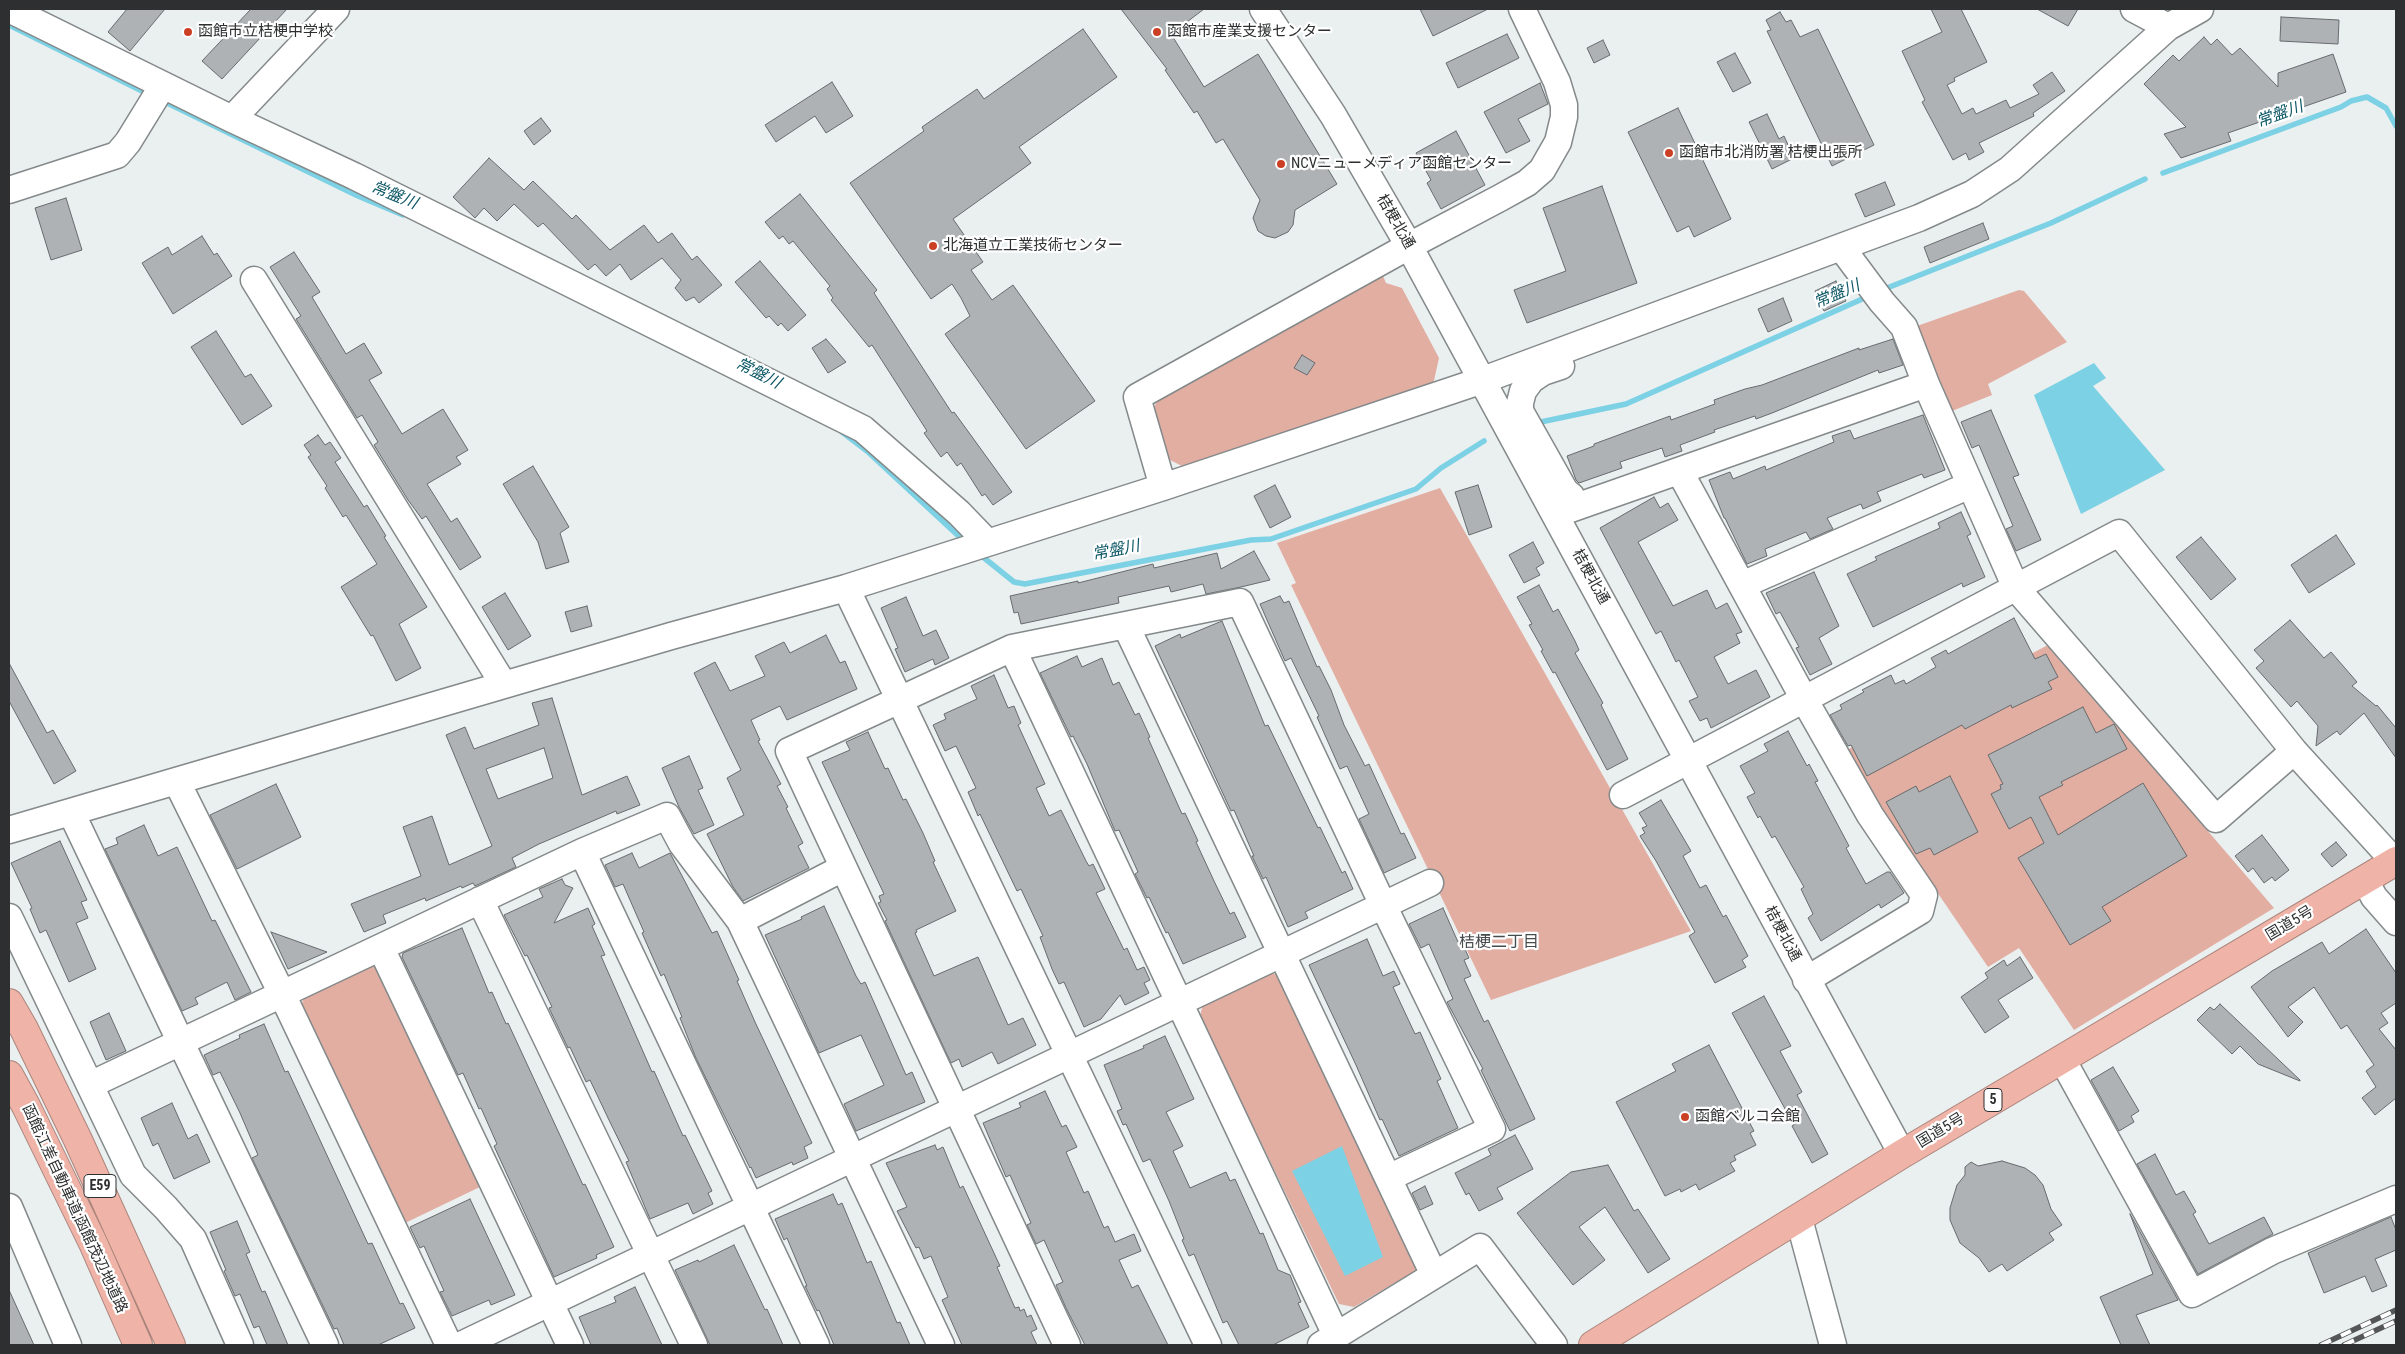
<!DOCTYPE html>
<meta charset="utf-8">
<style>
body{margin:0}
#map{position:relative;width:2405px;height:1354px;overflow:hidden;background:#eaeff0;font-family:"Roboto Condensed",sans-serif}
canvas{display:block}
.frame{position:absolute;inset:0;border:10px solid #2e2f30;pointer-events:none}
</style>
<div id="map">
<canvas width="2405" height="1354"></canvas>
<div class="frame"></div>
</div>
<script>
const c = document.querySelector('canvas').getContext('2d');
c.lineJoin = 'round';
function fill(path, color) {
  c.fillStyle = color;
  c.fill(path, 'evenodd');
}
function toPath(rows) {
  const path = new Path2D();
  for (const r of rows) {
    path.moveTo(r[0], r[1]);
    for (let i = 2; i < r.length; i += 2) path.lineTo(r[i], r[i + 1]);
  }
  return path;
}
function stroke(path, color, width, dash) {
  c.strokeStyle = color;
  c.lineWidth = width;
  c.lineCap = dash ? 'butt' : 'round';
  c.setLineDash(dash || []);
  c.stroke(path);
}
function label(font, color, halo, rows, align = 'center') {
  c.font = font + ' "Roboto Condensed","Noto Sans JP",sans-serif';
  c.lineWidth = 4.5;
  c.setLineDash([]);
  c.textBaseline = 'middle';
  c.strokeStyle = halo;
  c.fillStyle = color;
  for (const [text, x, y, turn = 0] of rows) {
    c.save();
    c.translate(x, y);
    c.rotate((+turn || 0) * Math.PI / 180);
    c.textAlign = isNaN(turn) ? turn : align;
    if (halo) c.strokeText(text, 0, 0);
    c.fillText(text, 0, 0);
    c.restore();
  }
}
fill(toPath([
 [1383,276,1386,283,1402,288,1439,358,1433,385,1182,466,1164,457,1152,414,1157,400],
 [2019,290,2024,291,2067,342,1988,384,1992,395,1952,411,1917,326],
 [1440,488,1691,931,1491,1000,1291,585,1296,583,1277,543],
 [2048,645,2274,908,2074,1030,2019,948,1988,967,1880,808,1847,750],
 [365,964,381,968,484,1185,403,1224,300,1009,306,992],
 [1266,971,1280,976,1418,1259,1415,1271,1354,1307,1339,1304,1200,1016,1204,1000]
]), '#e2aea2');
fill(toPath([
 [2094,363,2106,378,2093,386,2165,470,2081,514,2034,395],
 [1342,1146,1383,1257,1345,1276,1292,1171]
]), '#7cd1e4');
stroke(toPath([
 [9,25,150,95],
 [161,100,358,196,403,215],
 [2163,173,2341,107,2351,101,2367,97,2386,108,2396,126],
 [1882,290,2051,223,2145,179],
 [1536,423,1626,404,1869,296],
 [842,432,867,451,965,542],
 [978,553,1014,582,1025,584,1251,540,1271,539,1416,489,1441,468,1484,441]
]), '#7cd1e4', 5.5);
const building = toPath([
 [127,9,165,9,130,51,108,32,127,9],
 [251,9,287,9,222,79,202,61,251,9],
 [1121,9,1204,9,1171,34,1204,87,1258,54,1337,184,1295,210,1293,225,1288,232,1275,238,1266,236,1258,231,1253,218,1260,200,1223,139,1216,143,1197,111,1194,113,1165,70,1167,69,1121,9],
 [1420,9,1488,9,1433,36,1420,9],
 [1931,9,1961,9,1987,62,1954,78,1955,81,1947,85,1962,114,1973,108,1976,114,2006,100,2010,108,2039,94,2033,85,2052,72,2065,91,2033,113,2034,116,1979,143,1984,152,1969,160,1966,153,1953,160,1922,102,1925,100,1902,51,1942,32,1931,9],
 [2037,9,2078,9,2068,26,2037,9],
 [1780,12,1786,22,1791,20,1800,37,1818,29,1874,145,1832,166,1767,31,1771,30,1766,20,1780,12],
 [2281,17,2339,20,2338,44,2280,41,2281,17],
 [1083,29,1117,77,1019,147,1031,163,953,219,983,262,971,270,992,300,1013,285,1095,401,1026,449,945,334,970,316,961,298,952,284,931,299,850,183,924,131,922,127,977,89,984,99,1083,29],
 [1507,34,1519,58,1458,88,1446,63,1507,34],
 [2204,37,2211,45,2217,39,2232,55,2240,48,2278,87,2278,73,2333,54,2346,92,2228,133,2231,141,2181,158,2164,134,2186,127,2144,84,2173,55,2179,61,2204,37],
 [1603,40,1610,55,1594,63,1587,48,1603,40],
 [1735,53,1751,83,1733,92,1717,62,1735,53],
 [832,82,853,116,826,133,815,116,776,142,765,125,832,82],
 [1540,83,1548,104,1518,119,1530,141,1506,153,1484,112,1540,83],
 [1678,108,1731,219,1694,237,1689,226,1677,232,1628,132,1678,108],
 [1767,114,1779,139,1784,136,1794,158,1772,169,1749,122,1767,114],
 [541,118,551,131,534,145,524,131,541,118],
 [1456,131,1485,185,1441,209,1427,183,1431,180,1416,153,1456,131],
 [489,158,524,190,533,181,572,219,576,215,610,250,644,225,658,243,672,233,692,260,697,256,722,285,699,303,694,297,686,301,675,288,681,280,662,258,631,280,620,264,606,276,595,264,588,270,543,223,538,227,514,204,497,221,484,208,475,218,453,197,489,158],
 [1885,182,1895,205,1865,217,1855,194,1885,182],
 [1602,186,1637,283,1527,323,1514,290,1566,271,1543,208,1602,186],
 [800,194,877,290,874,293,952,413,954,412,1012,492,993,505,985,494,982,496,961,463,957,466,947,452,941,457,924,433,927,431,872,345,869,347,831,300,833,298,827,289,830,286,793,241,789,244,783,236,779,239,765,222,800,194],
 [66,198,82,250,51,260,35,208,66,198],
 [1983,223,1989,239,1930,263,1924,247,1983,223],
 [202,236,214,255,217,253,232,276,173,314,142,263,168,247,172,255,202,236],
 [294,252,320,292,312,297,346,354,364,343,382,373,369,380,402,434,443,409,468,450,456,457,461,464,427,484,451,522,457,518,481,557,460,570,426,516,422,519,408,500,374,445,378,442,362,415,357,418,296,319,301,316,270,267,294,252],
 [760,261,806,315,788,331,781,323,778,326,769,316,766,318,735,282,760,261],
 [1836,281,1846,301,1824,311,1815,291,1836,281],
 [1783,298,1792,321,1768,332,1758,309,1783,298],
 [216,331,245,377,251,374,272,406,242,425,191,347,216,331],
 [826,339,846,362,828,373,812,348,826,339],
 [1893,339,1903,365,1879,373,1878,370,1772,413,1756,419,1755,416,1714,430,1715,432,1680,445,1682,451,1665,457,1662,448,1620,462,1622,468,1579,483,1576,480,1567,456,1594,446,1594,444,1670,416,1671,420,1715,404,1714,400,1745,389,1762,385,1859,348,1859,350,1893,339],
 [1302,355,1315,363,1307,375,1294,368,1302,355],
 [1991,410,2019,475,2013,477,2041,540,2016,551,2006,529,2013,526,1979,445,1972,448,1961,422,1991,410],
 [1923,415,1945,470,1924,478,1922,474,1877,492,1881,501,1863,509,1861,504,1827,518,1833,529,1810,539,1806,532,1765,549,1767,556,1747,564,1725,518,1724,518,1709,480,1730,472,1733,479,1765,466,1766,470,1834,442,1832,436,1850,430,1854,439,1923,415],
 [318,435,325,445,330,442,341,458,335,462,364,507,367,505,386,536,384,537,427,607,399,624,421,668,396,681,373,635,371,636,341,587,377,564,346,515,343,517,325,488,327,486,308,457,311,455,304,445,318,435],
 [533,466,569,527,560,533,569,562,546,569,538,542,503,484,533,466],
 [1275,485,1291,517,1270,528,1254,496,1275,485],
 [1478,485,1492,527,1469,535,1455,492,1478,485],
 [1654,497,1660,508,1668,503,1678,520,1638,542,1673,606,1707,590,1716,609,1727,603,1742,632,1736,634,1740,643,1714,657,1728,684,1756,670,1770,697,1711,728,1707,718,1700,721,1689,701,1698,697,1679,660,1676,662,1661,631,1656,634,1600,528,1654,497],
 [1961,512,1971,534,1967,536,1985,577,1963,587,1962,583,1873,627,1847,574,1877,560,1875,557,1940,528,1938,523,1961,512],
 [2336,535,2355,564,2309,593,2291,565,2336,535],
 [2201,537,2236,579,2211,600,2176,557,2201,537],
 [1533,542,1544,563,1536,568,1540,575,1524,583,1509,555,1533,542],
 [1254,551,1270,580,1241,587,1206,594,1203,584,1171,592,1169,586,1118,597,1119,603,1021,624,1018,612,1014,613,1010,596,1078,581,1078,583,1153,564,1154,568,1217,553,1221,569,1254,551],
 [1814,572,1839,626,1819,638,1832,664,1810,675,1796,648,1799,647,1780,612,1776,614,1766,593,1814,572],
 [1539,585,1553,612,1558,609,1575,641,1579,650,1575,653,1603,703,1601,705,1628,759,1607,770,1555,672,1553,673,1541,651,1543,650,1529,625,1532,624,1517,597,1539,585],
 [505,593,531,636,508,650,482,607,505,593],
 [1280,596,1284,603,1289,601,1317,667,1319,666,1331,690,1344,725,1365,766,1369,764,1401,834,1404,833,1416,858,1384,873,1359,819,1369,814,1347,766,1340,769,1317,717,1319,716,1291,658,1285,661,1260,604,1280,596],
 [906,597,923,636,936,630,949,658,935,665,933,659,905,672,895,649,898,648,881,608,906,597],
 [587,606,592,626,571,632,565,612,587,606],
 [2014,618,2035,659,2046,654,2058,677,2048,682,2052,689,2012,708,2011,705,1965,729,1962,725,1867,776,1851,745,1848,746,1830,715,1842,709,1840,705,1864,692,1862,690,1891,675,1895,684,1904,680,1906,684,1936,667,1931,658,1946,650,1948,654,2014,618],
 [2290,620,2324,658,2331,652,2357,682,2352,686,2376,706,2377,705,2396,728,2396,758,2364,713,2340,735,2337,731,2316,746,2318,726,2297,701,2291,707,2256,668,2264,661,2254,650,2290,620],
 [1222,621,1265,726,1268,725,1318,828,1320,827,1342,873,1345,871,1353,889,1305,912,1308,918,1288,927,1266,877,1263,879,1252,856,1254,856,1234,810,1231,811,1155,646,1180,634,1181,638,1222,621],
 [826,635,840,663,845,661,857,689,787,720,780,706,751,720,760,740,758,741,781,784,777,786,788,807,786,808,803,843,798,846,809,868,743,901,733,887,707,834,744,815,727,778,741,770,694,673,715,662,730,691,765,676,755,656,784,642,790,653,826,635],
 [1077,656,1082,667,1102,658,1113,685,1119,682,1135,715,1139,713,1150,737,1148,738,1182,814,1185,813,1198,841,1196,842,1214,881,1230,914,1234,912,1246,937,1183,964,1168,932,1166,933,1149,897,1147,898,1135,874,1138,872,1119,830,1115,831,1087,764,1073,736,1071,737,1040,673,1077,656],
 [9,663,47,733,53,730,76,771,54,784,9,701,9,663],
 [994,675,1008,708,1014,706,1021,723,1018,725,1045,784,1036,788,1049,816,1061,810,1086,861,1089,866,1093,864,1105,889,1096,893,1124,950,1127,948,1137,970,1144,967,1150,980,1144,983,1149,993,1125,1005,1120,995,1101,1019,1084,1027,1064,982,1059,984,1052,969,1040,937,1043,936,1021,889,1017,891,980,814,978,816,968,792,976,788,956,746,945,751,933,725,946,719,944,714,977,699,971,686,994,675],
 [552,698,582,795,627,776,640,805,617,814,616,811,539,844,512,858,516,867,475,886,473,883,462,888,461,886,426,901,425,898,383,915,386,923,364,932,351,904,421,876,403,827,432,816,449,865,492,846,446,735,465,727,474,749,539,725,532,703,552,698],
 [544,748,553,778,498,799,486,769,544,748],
 [2083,707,2096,733,2114,724,2127,749,2061,782,2063,785,2039,797,2058,835,2143,783,2187,856,2102,907,2111,921,2070,945,2018,858,2044,843,2031,817,2009,829,1991,794,2001,789,2000,785,2003,784,1988,755,2083,707],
 [1788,731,1807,766,1809,764,1818,781,1815,782,1849,846,1846,848,1866,884,1887,872,1890,872,1904,893,1881,908,1879,904,1821,941,1808,918,1813,914,1801,889,1804,887,1775,836,1772,838,1760,816,1758,818,1747,797,1755,793,1740,766,1768,751,1764,744,1788,731],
 [868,732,885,769,888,768,903,800,906,799,923,833,935,861,933,862,956,911,916,930,917,932,915,933,934,976,978,957,1008,1025,1023,1018,1036,1045,998,1064,992,1052,962,1067,959,1059,951,1063,885,921,887,920,878,903,881,902,879,896,884,894,822,762,850,750,846,742,868,732],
 [689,756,703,788,698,790,714,825,694,834,679,807,662,768,689,756],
 [1950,776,1978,832,1934,855,1930,848,1916,854,1886,802,1916,786,1919,792,1950,776],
 [276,784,301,837,237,869,210,815,276,784],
 [1661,800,1691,851,1683,856,1700,888,1706,885,1723,917,1726,915,1748,956,1742,960,1746,967,1715,983,1689,936,1695,932,1656,861,1640,836,1645,833,1642,828,1647,826,1639,813,1661,800],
 [144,825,158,856,177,847,212,921,215,920,251,992,235,1000,227,982,195,998,198,1004,182,1011,105,849,118,844,116,838,144,825],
 [2262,835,2289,870,2275,881,2272,877,2264,883,2253,868,2248,872,2235,856,2262,835],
 [60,841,87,900,81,902,88,918,76,923,96,969,69,982,46,930,40,933,30,909,32,908,11,863,60,841],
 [2336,842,2347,855,2332,867,2321,854,2336,842],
 [632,853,639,868,670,853,712,933,717,931,739,980,737,981,755,1022,812,1143,804,1147,808,1158,793,1165,792,1162,756,1178,751,1167,750,1168,696,1058,680,1018,682,1017,664,974,661,976,642,933,644,932,623,884,615,887,605,865,632,853],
 [562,879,565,885,573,888,554,923,588,908,595,924,592,926,605,955,601,956,652,1072,654,1071,683,1136,685,1135,712,1191,708,1193,713,1204,693,1214,688,1203,650,1219,626,1162,629,1161,608,1118,590,1080,586,1082,570,1047,568,1048,549,1008,552,1007,527,955,525,956,504,915,543,897,539,889,562,879],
 [824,906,856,976,861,984,865,982,906,1075,912,1072,925,1102,856,1131,844,1104,884,1085,861,1035,819,1053,765,935,802,919,801,917,824,906],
 [1443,908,1458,942,1461,940,1469,958,1464,960,1471,976,1464,979,1484,1022,1488,1020,1535,1119,1510,1131,1481,1070,1483,1069,1447,1002,1453,999,1429,944,1421,948,1409,924,1443,908],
 [462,928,489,993,492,992,506,1024,508,1023,583,1185,585,1184,614,1247,596,1255,597,1258,554,1277,494,1146,497,1144,481,1108,479,1109,463,1073,458,1075,402,957,403,953,462,928],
 [2366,929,2396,973,2396,1003,2381,1013,2388,1023,2379,1029,2396,1050,2396,1098,2375,1115,2362,1098,2376,1087,2366,1071,2374,1065,2347,1025,2341,1029,2314,987,2288,1007,2303,1022,2288,1037,2251,987,2272,971,2322,942,2329,954,2366,929],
 [271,932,327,952,288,969,271,932],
 [1367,939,1383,976,1394,971,1400,984,1393,987,1415,1034,1420,1032,1441,1079,1437,1081,1458,1128,1399,1156,1382,1119,1380,1120,1356,1065,1309,965,1367,939],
 [2020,957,2033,978,1998,1000,2009,1017,1985,1033,1961,997,1988,978,1985,973,2004,960,2007,966,2020,957],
 [1764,996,1791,1046,1780,1051,1802,1092,1797,1095,1828,1154,1812,1163,1792,1126,1794,1125,1732,1013,1764,996],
 [2220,1004,2300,1080,2300,1081,2258,1064,2240,1046,2232,1054,2197,1020,2210,1007,2214,1010,2220,1004],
 [109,1013,126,1051,106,1060,90,1022,109,1013],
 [264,1024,285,1072,288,1071,368,1244,372,1243,400,1304,403,1303,415,1328,378,1345,344,1345,337,1328,334,1329,252,1158,258,1155,240,1113,220,1072,213,1075,204,1055,240,1038,239,1035,264,1024],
 [1165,1036,1194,1099,1166,1112,1183,1146,1173,1151,1190,1188,1226,1172,1230,1181,1235,1179,1260,1234,1263,1233,1278,1270,1290,1275,1301,1302,1298,1303,1309,1327,1273,1345,1239,1345,1227,1321,1223,1323,1194,1254,1189,1256,1182,1240,1184,1239,1169,1201,1150,1159,1143,1162,1126,1124,1123,1125,1117,1111,1122,1109,1104,1065,1144,1048,1143,1046,1165,1036],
 [1709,1045,1754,1131,1750,1133,1756,1145,1734,1156,1736,1160,1730,1163,1735,1171,1699,1190,1696,1184,1681,1192,1680,1189,1665,1196,1616,1102,1676,1071,1672,1064,1709,1045],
 [2113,1067,2139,1111,2131,1116,2134,1122,2119,1131,2091,1080,2113,1067],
 [1045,1091,1062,1127,1066,1125,1077,1147,1066,1152,1084,1193,1088,1191,1104,1228,1108,1226,1115,1242,1134,1234,1141,1251,1119,1260,1132,1288,1138,1285,1168,1345,1085,1345,1066,1308,1056,1285,1063,1282,1044,1240,1036,1244,1027,1225,1031,1223,1010,1175,1006,1177,983,1123,1021,1107,1019,1103,1045,1091],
 [172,1103,188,1139,197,1134,210,1162,174,1179,158,1143,153,1146,141,1118,172,1103],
 [1515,1135,1533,1169,1497,1188,1503,1199,1479,1211,1469,1193,1466,1195,1455,1173,1491,1155,1488,1149,1515,1135],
 [935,1145,937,1150,943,1147,960,1188,963,1186,1000,1266,997,1267,1015,1308,1019,1307,1020,1311,1024,1309,1027,1317,1031,1315,1037,1329,1031,1332,1037,1345,962,1345,942,1300,948,1297,931,1256,924,1259,919,1247,916,1248,897,1211,907,1207,886,1163,935,1145],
 [2155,1154,2176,1195,2184,1191,2196,1212,2193,1214,2209,1244,2264,1217,2273,1234,2198,1274,2137,1164,2155,1154],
 [2002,1161,2025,1168,2035,1175,2043,1185,2051,1209,2062,1225,2049,1233,2054,1240,2007,1271,2002,1264,1989,1272,1979,1258,1960,1243,1950,1220,1950,1208,1957,1185,1965,1175,1965,1167,1971,1162,1978,1166,2002,1161],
 [1608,1165,1634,1211,1638,1209,1670,1259,1648,1273,1605,1207,1579,1227,1605,1260,1573,1285,1517,1213,1571,1172,1608,1165],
 [1425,1186,1433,1204,1420,1210,1412,1193,1425,1186],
 [833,1194,838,1205,842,1203,867,1263,871,1261,897,1323,900,1322,910,1345,834,1345,819,1310,817,1311,805,1286,807,1286,787,1238,784,1240,775,1219,833,1194],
 [470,1199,515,1295,491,1305,489,1300,452,1316,440,1292,444,1291,424,1246,420,1248,410,1227,470,1199],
 [2130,1214,2178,1300,2136,1315,2150,1345,2121,1345,2100,1297,2153,1274,2130,1214],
 [2391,1217,2396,1230,2396,1250,2375,1259,2387,1286,2372,1292,2365,1276,2324,1293,2308,1253,2391,1217],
 [237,1221,250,1252,246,1254,262,1292,265,1291,288,1345,267,1345,259,1326,254,1328,240,1294,235,1296,224,1271,226,1270,210,1232,237,1221],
 [734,1245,765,1310,767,1309,783,1345,710,1345,675,1270,698,1260,699,1262,734,1245],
 [635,1287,662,1345,591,1345,579,1317,616,1302,614,1297,635,1287],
 [9,1290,34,1345,9,1345,9,1290]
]);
fill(building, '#aeb2b4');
stroke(building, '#676b6d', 1);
const minor = toPath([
 [9,9,232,119,354,176,863,429,959,513,987,542],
 [1263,9,1333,115,1409,246,1902,1154],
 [2134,9,2168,27],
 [232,119,336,9],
 [9,190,117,155,128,142,163,85],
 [1841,247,1882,302,1904,327,1926,384],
 [254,280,504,685],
 [1561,366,1543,372,1531,380,1523,391,1520,403,1520,411,1565,491,1571,496],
 [1680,472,1804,699,1870,815,1924,895,1920,911,1806,980],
 [1163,487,1137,397,1409,246,1500,198,1527,183,1542,170,1558,142,1564,117,1564,105,1557,82,1522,9],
 [1556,514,1926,384,2016,588,2216,819,2294,751],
 [1742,585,1970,485],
 [846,588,1208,1345],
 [1126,626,1388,1178],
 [1012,648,1336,1335],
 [177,782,282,994,449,1345],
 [1623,795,2119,533,2294,751,2395,862],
 [71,812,325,1345],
 [9,830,671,636,846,588,1163,487,1483,380,1919,218,1972,194,2010,169,2168,27,2200,9],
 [582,852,816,1345],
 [2365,880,2374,897,2396,922],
 [480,900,694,1345],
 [9,917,133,1175,166,1208,193,1239,240,1345],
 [740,921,941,1345],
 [381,948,570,1345],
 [2062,1059,2192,1294,2272,1251,2396,1199],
 [90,1085,582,852,667,816,682,844,740,921,843,868],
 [9,1207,68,1345],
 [1799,1219,1833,1345],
 [461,1345,1430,883],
 [1067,1345,789,751,1012,648,1240,602,1383,905,1492,1129,1388,1178,1434,1275],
 [1321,1345,1480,1247,1554,1345]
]);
const highway = toPath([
 [9,1003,24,1029,78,1140,171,1345],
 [9,1075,26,1106,93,1243,138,1345],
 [1593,1345,1902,1154,2396,861]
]);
stroke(minor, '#84898a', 29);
stroke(highway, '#ab857d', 30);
stroke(minor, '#fff', 26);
stroke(highway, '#efb4a7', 28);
const rail = toPath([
 [2321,1345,2396,1310],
 [2344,1345,2396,1321]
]);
stroke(rail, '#545657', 5.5);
stroke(rail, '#fff', 4, [11]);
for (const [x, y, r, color] of [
 [188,32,5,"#cb4025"],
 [1157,32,5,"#cb4025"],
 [1669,153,5,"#cb4025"],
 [1281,164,5,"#cb4025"],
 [933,246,5,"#cb4025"],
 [1685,1117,5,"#cb4025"]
]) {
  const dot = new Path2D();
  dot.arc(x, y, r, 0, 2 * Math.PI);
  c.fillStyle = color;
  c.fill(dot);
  stroke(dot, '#fff', 2);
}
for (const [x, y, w] of [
 [1993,1100,18],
 [100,1186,32]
]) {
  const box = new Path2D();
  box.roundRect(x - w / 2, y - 11.5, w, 23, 4);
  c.fillStyle = '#fff';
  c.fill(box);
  stroke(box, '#2e2f30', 1);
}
label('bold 14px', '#2e2f30', null, [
 ["5",1993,1100],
 ["E59",100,1186]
]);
label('15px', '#2e2f30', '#fff', [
 ["函館市立桔梗中学校",198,32],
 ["函館市産業支援センター",1167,32],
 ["函館市北消防署 桔梗出張所",1679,153],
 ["NCVニューメディア函館センター",1291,164],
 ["北海道立工業技術センター",943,246],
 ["函館ベルコ会館",1695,1117]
], 'left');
label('15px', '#2e2f30', '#fff', [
 ["桔梗北通",1395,222,60],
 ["桔梗北通",1590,577,61],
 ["国道5号",2290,924,-31],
 ["桔梗北通",1782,934,62],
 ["国道5号",1941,1131,-31],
 ["函館江差自動車道;函館茂辺地道路",74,1209,65]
]);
label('italic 16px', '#0c5765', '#fff', [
 ["常盤川",2280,115,-20],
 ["常盤川",394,196,22],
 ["常盤川",1837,295,-23],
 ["常盤川",758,374,27],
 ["常盤川",1116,551,-11]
]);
label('16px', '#474c4d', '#fff', [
 ["桔梗二丁目",1499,943]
]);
</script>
